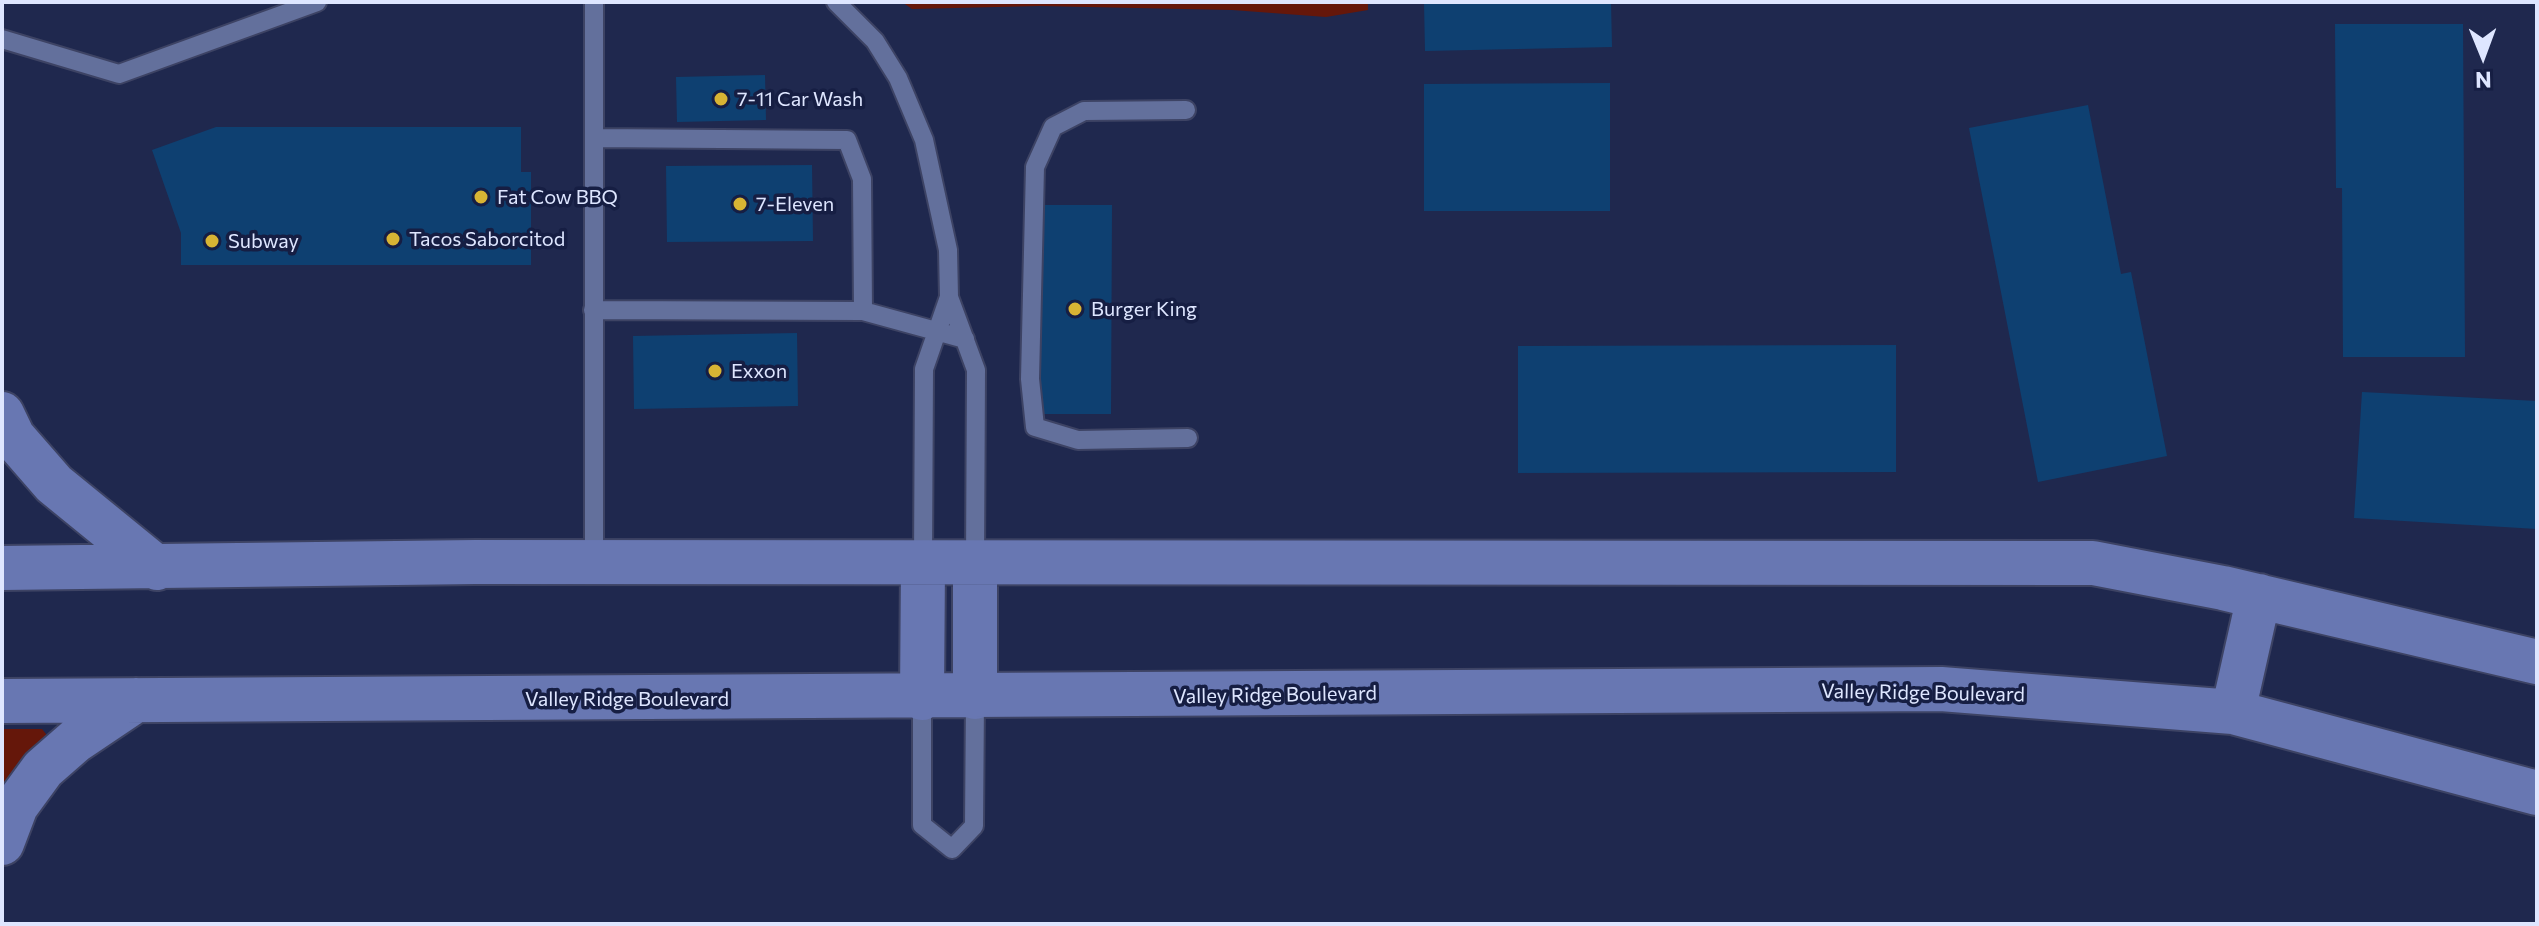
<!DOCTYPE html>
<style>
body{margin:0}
#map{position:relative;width:2539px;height:926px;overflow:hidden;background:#1f284e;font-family:Commissioner,sans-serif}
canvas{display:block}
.frame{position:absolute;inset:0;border:4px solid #dee6ff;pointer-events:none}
.north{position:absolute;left:2443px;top:16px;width:80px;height:80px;-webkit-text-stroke:6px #161e43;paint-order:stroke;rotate:179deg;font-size:22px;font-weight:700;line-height:32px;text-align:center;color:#dee6ff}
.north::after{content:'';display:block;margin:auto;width:28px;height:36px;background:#dee6ff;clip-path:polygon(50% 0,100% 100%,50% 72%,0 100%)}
</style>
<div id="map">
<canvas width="2539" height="926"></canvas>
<div class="frame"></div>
<div class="north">N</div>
</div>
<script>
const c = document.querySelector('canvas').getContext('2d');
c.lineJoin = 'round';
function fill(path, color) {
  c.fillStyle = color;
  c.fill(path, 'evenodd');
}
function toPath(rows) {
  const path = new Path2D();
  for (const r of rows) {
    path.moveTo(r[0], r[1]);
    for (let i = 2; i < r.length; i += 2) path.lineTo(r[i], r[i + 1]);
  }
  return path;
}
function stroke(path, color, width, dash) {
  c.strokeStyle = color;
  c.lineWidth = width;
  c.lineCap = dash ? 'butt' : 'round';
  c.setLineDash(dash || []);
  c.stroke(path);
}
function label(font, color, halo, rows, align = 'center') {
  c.font = font + ' Commissioner,sans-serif';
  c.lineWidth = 7;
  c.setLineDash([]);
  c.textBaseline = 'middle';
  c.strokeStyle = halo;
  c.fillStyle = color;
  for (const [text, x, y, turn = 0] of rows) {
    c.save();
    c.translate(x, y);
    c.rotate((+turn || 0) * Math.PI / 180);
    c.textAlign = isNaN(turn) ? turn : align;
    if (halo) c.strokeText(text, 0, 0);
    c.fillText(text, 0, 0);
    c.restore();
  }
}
fill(toPath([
 [902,2,1368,2,1368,10,1326,17,1232,10,1040,6,912,9],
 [2,729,42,729,50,739,2,797]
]), '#65170a');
fill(toPath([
 [1424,2,1611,2,1612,47,1425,51],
 [2335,24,2463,24,2465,357,2343,357,2342,188,2336,188],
 [765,75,766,120,677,122,676,77],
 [1610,83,1610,211,1424,211,1424,84],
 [2088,105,2121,274,2131,272,2167,456,2038,482,1969,128],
 [216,127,521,127,521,172,531,172,531,265,181,265,181,233,152,150],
 [812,165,813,241,667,242,666,166],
 [1040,205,1112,205,1111,414,1039,414],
 [797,333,798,406,634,409,633,336],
 [1896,345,1896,472,1518,473,1518,346],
 [2362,392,2537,401,2537,529,2354,518]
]), '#0e4071');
const lane = toPath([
 [836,2,875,41,898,78,924,140,948,250,949,297,976,370,975,564],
 [2,39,119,74,317,2],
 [1186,110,1084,111,1053,127,1035,167,1030,379,1035,427,1078,440,1188,438],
 [595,138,847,140,862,179,863,311],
 [593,310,863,311,965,339],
 [923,562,924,369,949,297],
 [594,563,594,2],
 [922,698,922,825,952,849,974,826,975,698]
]);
const secondary = toPath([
 [2,414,13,437,54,484,157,568],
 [2,568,475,562,2093,563,2223,588,2537,662],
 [975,697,975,564],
 [922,698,923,563],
 [2,701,1941,689,2233,712,2537,793],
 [2233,712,2259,596],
 [2,843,16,806,43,769,75,741,136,700]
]);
stroke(lane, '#3d4364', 22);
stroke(secondary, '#3d4364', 48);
stroke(lane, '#63709c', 18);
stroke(secondary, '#6877b2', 44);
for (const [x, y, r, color] of [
 [721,99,8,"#d8b434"],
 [481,197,8,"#d8b434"],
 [740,204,8,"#d8b434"],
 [393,239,8,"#d8b434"],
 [212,241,8,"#d8b434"],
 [1075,309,8,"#d8b434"],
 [715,371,8,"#d8b434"]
]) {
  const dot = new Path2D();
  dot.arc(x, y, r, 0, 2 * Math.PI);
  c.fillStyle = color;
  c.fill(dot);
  stroke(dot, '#161e43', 3);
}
label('20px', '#dee6ff', '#161e43', [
 ["7-11 Car Wash",737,99],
 ["Fat Cow BBQ",497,197],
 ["7-Eleven",756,204],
 ["Tacos Saborcitod",409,239],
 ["Subway",228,241],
 ["Burger King",1091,309],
 ["Exxon",731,371]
], 'left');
label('20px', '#dee6ff', '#161e43', [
 ["Valley Ridge Boulevard",1923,693,1],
 ["Valley Ridge Boulevard",1275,695,-1],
 ["Valley Ridge Boulevard",627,699]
]);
</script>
